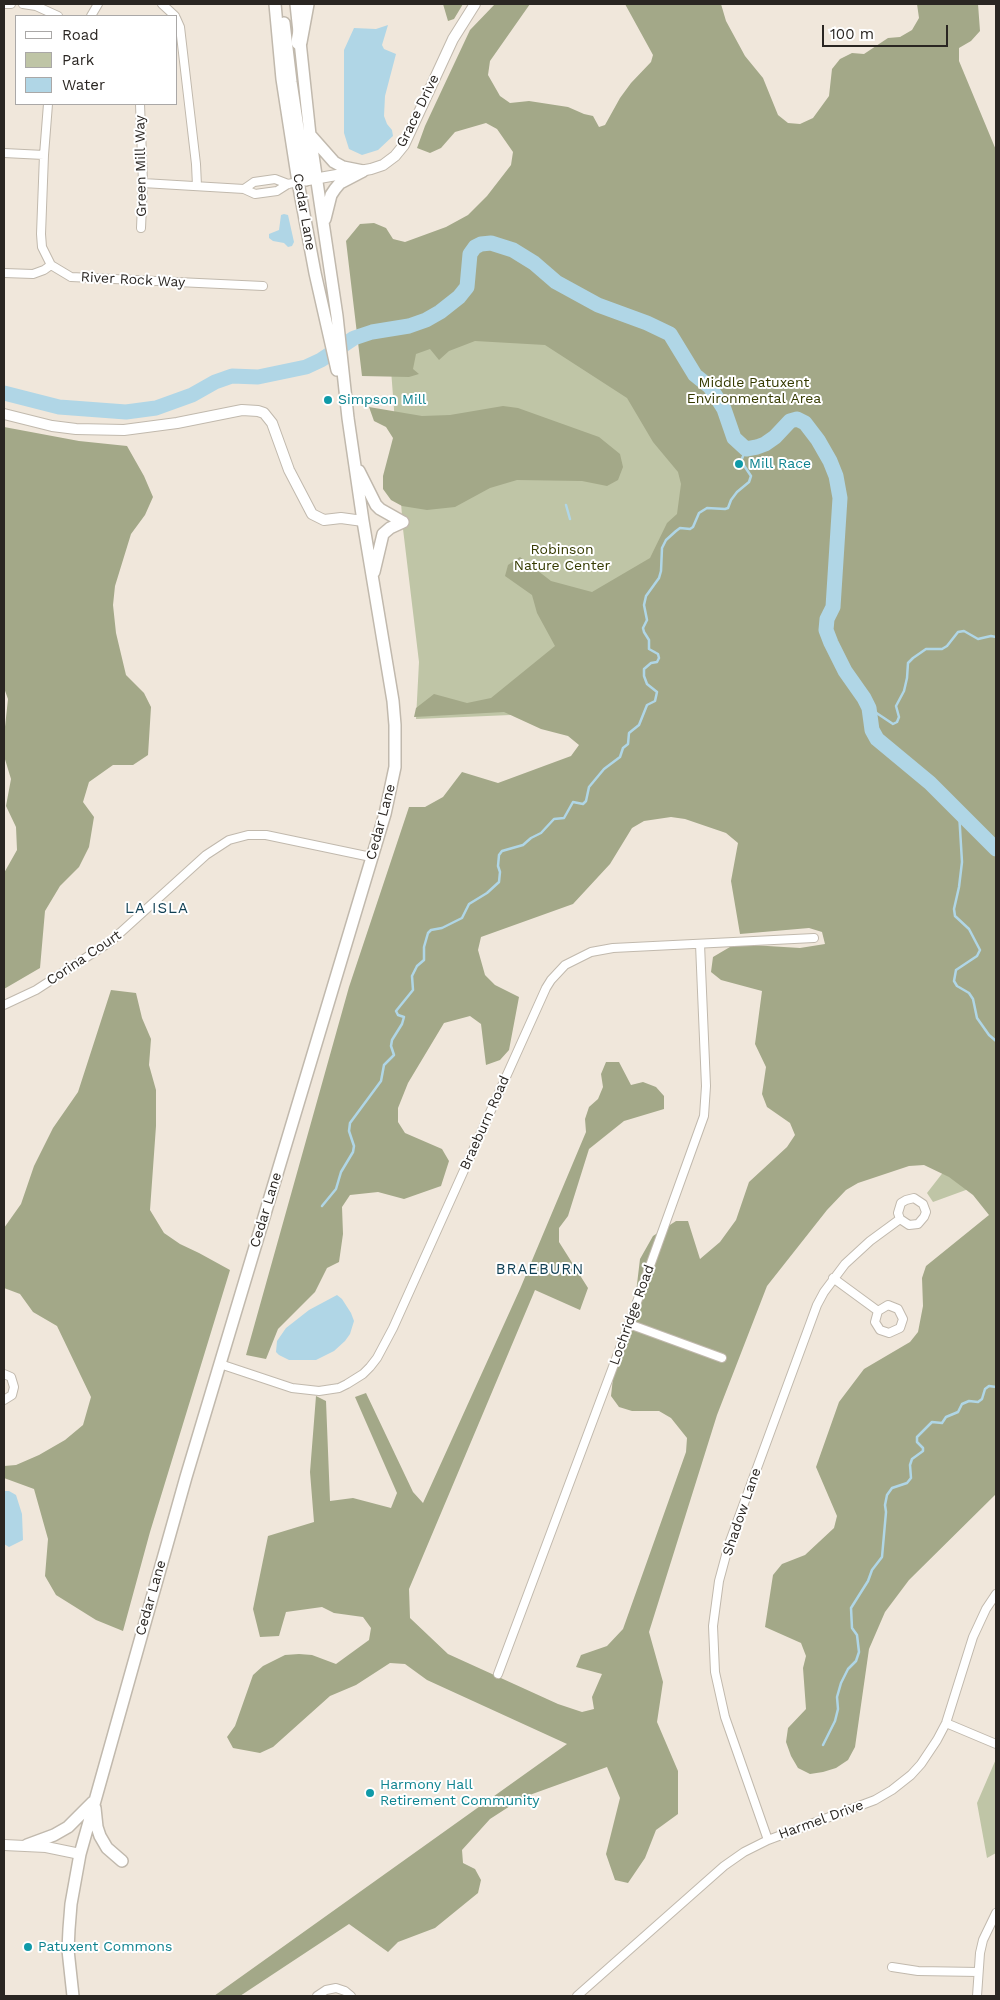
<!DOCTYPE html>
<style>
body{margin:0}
#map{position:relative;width:1000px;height:2000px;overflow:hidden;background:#f0e7db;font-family:"Work Sans",sans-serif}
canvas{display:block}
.frame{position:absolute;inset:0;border:5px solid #2a2622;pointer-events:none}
.legend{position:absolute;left:15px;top:15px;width:162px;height:90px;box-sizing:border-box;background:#fff;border:1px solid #aaa8a7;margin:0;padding:6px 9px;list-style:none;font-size:15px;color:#2a2622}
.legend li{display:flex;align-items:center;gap:10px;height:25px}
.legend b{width:25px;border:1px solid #aaa8a7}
.scale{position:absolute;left:822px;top:25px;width:126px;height:22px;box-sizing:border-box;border:2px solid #2a2622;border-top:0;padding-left:6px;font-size:15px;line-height:18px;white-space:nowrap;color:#2a2622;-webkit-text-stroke:4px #fff;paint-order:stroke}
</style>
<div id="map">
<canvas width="1000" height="2000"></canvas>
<div class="frame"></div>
<ul class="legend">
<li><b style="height:6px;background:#fff"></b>Road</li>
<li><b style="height:14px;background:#bfc5a6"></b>Park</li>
<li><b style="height:14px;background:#b0d6e6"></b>Water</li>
</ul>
<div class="scale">100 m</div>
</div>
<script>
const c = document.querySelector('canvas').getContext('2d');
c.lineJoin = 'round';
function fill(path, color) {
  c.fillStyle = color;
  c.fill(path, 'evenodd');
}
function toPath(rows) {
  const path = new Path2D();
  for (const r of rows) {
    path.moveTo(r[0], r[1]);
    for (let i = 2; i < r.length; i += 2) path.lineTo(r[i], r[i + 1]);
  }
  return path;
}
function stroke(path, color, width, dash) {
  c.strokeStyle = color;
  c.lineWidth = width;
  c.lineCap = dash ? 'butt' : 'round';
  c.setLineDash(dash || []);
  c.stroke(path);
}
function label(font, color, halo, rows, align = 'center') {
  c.font = font + ' "Work Sans",sans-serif';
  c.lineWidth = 4;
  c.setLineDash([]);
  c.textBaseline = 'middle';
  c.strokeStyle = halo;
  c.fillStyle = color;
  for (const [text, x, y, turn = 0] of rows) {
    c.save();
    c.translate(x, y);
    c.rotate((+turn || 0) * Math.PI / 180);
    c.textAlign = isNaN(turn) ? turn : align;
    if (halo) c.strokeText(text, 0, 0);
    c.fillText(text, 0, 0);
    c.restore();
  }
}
fill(toPath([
 [508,121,577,124,863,359,906,392,840,430,875,494,881,653,938,733,996,797,996,1179,933,1202,927,1193,976,1130,946,1081,940,1087,816,957,826,954,900,1032,951,955,943,878,865,794,879,793,842,701,416,719,419,662,403,529,383,263,528,214],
 [996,1759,996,1853,987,1858,977,1803]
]), '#bfc5a6');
fill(toPath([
 [443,4,463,4,454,19,448,21],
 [495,4,530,4,490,61,488,75,500,96,510,103,529,101,568,107,584,114,593,116,599,127,605,125,620,98,631,83,651,62,653,55,625,4,721,4,726,21,745,56,763,78,778,115,788,123,800,124,813,118,829,96,832,69,840,59,852,53,864,54,888,38,900,37,912,30,919,18,917,4,978,4,980,31,971,41,959,48,959,61,996,150,996,1494,909,1580,885,1612,869,1649,855,1747,848,1760,836,1768,823,1772,810,1774,798,1768,791,1756,786,1742,788,1728,806,1709,803,1668,806,1656,801,1643,765,1627,773,1575,782,1564,805,1555,834,1528,837,1516,816,1467,839,1402,864,1369,910,1342,918,1332,923,1306,922,1278,926,1266,989,1215,973,1195,949,1177,924,1165,909,1166,858,1183,846,1190,827,1210,767,1286,717,1415,649,1632,663,1682,657,1722,678,1771,678,1814,656,1830,645,1858,628,1883,615,1880,606,1854,620,1798,607,1767,524,1797,490,1819,462,1850,463,1863,475,1869,481,1880,478,1893,435,1928,398,1942,388,1952,349,1924,240,1996,214,1996,567,1744,427,1680,405,1664,390,1663,356,1685,330,1696,273,1747,260,1753,233,1748,227,1737,235,1726,253,1675,263,1666,285,1655,299,1654,312,1655,336,1664,369,1640,371,1628,363,1617,334,1613,322,1607,286,1612,279,1636,260,1637,253,1609,268,1536,314,1522,310,1472,316,1396,326,1401,330,1501,353,1498,391,1508,397,1493,355,1397,366,1393,413,1492,423,1503,520,1289,586,1132,585,1119,589,1107,598,1099,603,1087,601,1074,606,1062,619,1062,631,1085,643,1082,656,1087,664,1096,664,1109,624,1121,589,1149,568,1216,559,1228,559,1242,588,1288,580,1310,535,1290,409,1589,410,1618,448,1654,558,1704,582,1712,594,1709,592,1697,602,1674,576,1667,581,1655,607,1646,623,1629,686,1452,687,1438,671,1418,659,1411,632,1411,619,1407,611,1396,614,1369,632,1326,640,1259,653,1236,676,1221,688,1221,700,1259,720,1242,736,1220,749,1182,787,1147,795,1135,790,1123,767,1107,762,1094,766,1067,755,1044,762,991,721,980,711,972,713,957,735,944,800,948,825,944,822,932,809,928,740,934,731,881,738,843,726,833,685,819,671,817,644,821,632,828,610,864,573,904,481,937,478,950,485,975,495,985,519,997,509,1050,500,1060,486,1065,481,1024,470,1016,444,1023,408,1083,398,1108,398,1122,405,1133,442,1149,449,1161,441,1186,404,1199,378,1192,350,1195,342,1207,343,1234,339,1262,327,1268,315,1292,278,1329,266,1359,246,1355,349,987,409,807,425,807,443,797,462,772,498,783,571,756,579,745,568,736,541,729,504,712,414,717,416,708,434,694,467,703,491,698,555,646,537,613,532,595,505,576,508,565,520,557,551,581,592,592,650,558,667,523,677,514,681,484,678,472,653,442,627,398,545,345,475,341,449,351,439,360,430,349,416,354,413,369,419,374,409,377,362,376,346,241,360,224,374,223,386,228,393,239,405,242,446,227,468,215,487,196,511,165,513,152,497,129,486,123,455,132,441,148,430,153,417,148,425,126,470,30],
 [503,406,518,408,599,437,620,454,623,467,618,480,607,486,582,481,517,480,490,488,455,507,427,510,402,506,391,500,383,489,383,476,393,438,386,427,374,421,369,407,422,416,450,415],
 [4,427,79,441,127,446,144,476,153,497,145,515,131,534,115,586,113,605,116,633,126,675,144,693,151,707,148,755,133,765,113,765,89,782,83,802,94,817,89,847,79,867,60,886,45,911,40,968,4,989,4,873,17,850,16,827,6,806,11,779,4,756,4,736,8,699,4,688],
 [111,990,136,993,142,1018,151,1039,149,1065,156,1090,156,1126,150,1210,164,1233,180,1244,199,1253,230,1270,150,1532,123,1631,96,1620,56,1595,45,1576,48,1539,34,1489,4,1478,4,1466,16,1465,39,1455,65,1440,83,1425,91,1397,57,1326,33,1312,20,1294,4,1288,4,1228,21,1204,34,1166,53,1128,78,1092]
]), '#a3a888');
fill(toPath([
 [388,25,382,45,384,49,396,54,385,96,384,116,387,124,392,130,393,136,378,150,362,155,349,149,344,133,344,50,354,28,376,29],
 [284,214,288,215,294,242,292,246,288,247,284,243,273,241,269,238,269,234,279,230,281,215],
 [337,1295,342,1299,351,1313,354,1321,350,1334,345,1341,334,1351,316,1360,289,1360,279,1355,276,1352,277,1341,286,1328,309,1310],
 [4,1491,9,1491,16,1495,22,1514,23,1540,9,1547,4,1544]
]), '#b0d6e6');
stroke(toPath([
 [566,505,570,519],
 [869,708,893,724,897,722,899,717,896,706,904,691,907,678,908,663,913,658,926,649,942,649,947,646,958,632,964,631,978,639,991,636,996,637],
 [959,812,962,862,959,887,954,909,955,916,969,929,980,950,977,956,956,970,954,981,957,986,969,993,973,999,977,1018,989,1035,996,1041],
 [322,1206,336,1189,341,1172,353,1152,354,1146,349,1131,350,1123,381,1081,384,1065,394,1055,391,1046,392,1040,402,1024,404,1017,398,1015,396,1011,413,990,412,976,417,966,424,960,424,947,428,933,431,930,442,928,462,918,469,904,487,893,499,882,500,872,498,866,499,855,502,851,523,845,531,838,541,833,554,819,564,818,573,802,583,804,586,801,589,787,604,769,620,757,623,748,628,744,629,733,639,725,647,705,655,701,657,692,647,684,644,676,644,669,651,663,657,662,659,658,658,654,649,649,649,640,644,632,643,628,647,620,644,605,646,596,659,578,661,571,662,548,666,540,676,531,680,528,690,529,693,527,699,513,707,508,725,509,728,508,731,500,737,492,749,482,751,476,741,461,746,449],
 [823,1745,835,1721,838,1709,837,1697,841,1683,848,1669,856,1661,859,1652,857,1635,852,1628,851,1608,868,1581,872,1570,882,1557,886,1512,885,1505,887,1495,892,1488,907,1483,911,1478,910,1465,912,1459,923,1451,923,1448,917,1442,917,1437,932,1422,942,1423,946,1417,958,1412,962,1404,969,1401,978,1402,982,1399,985,1389,989,1386,996,1387]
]), '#b0d6e6', 2.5);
stroke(toPath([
 [4,393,59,407,126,412,156,408,192,395,215,382,232,376,258,377,306,367,321,360,354,338,372,332,409,326,426,320,440,312,459,297,467,287,470,254,475,247,481,244,491,243,513,250,534,263,556,282,598,305,647,323,670,334,695,375,710,387,724,409,734,438,746,449,757,447,765,444,775,437,790,421,797,419,805,423,818,440,830,461,836,476,840,498,833,607,827,619,826,630,831,643,845,671,864,698,869,708,872,730,877,739,930,783,996,849]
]), '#b0d6e6', 15);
const minor = toPath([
 [4,4,11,4],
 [23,4,36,6,58,16],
 [162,4,175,16],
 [91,16,98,4],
 [176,18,180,27,196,164,197,186],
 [48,104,44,155,41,234,42,247,51,265,71,277,263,286],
 [140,104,143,183,141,228],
 [4,153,44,155],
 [143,183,244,189,255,194,277,191,288,184,298,182],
 [244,189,254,182,275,179,288,184],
 [4,273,33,274,44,270,51,265],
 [4,1005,36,990,110,942,206,855,229,840,248,835,266,835,371,857],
 [833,1278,878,1311,875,1322,880,1330,889,1333,900,1328,903,1319,898,1309,888,1305,878,1311],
 [629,1324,722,1358],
 [220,1364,292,1388,319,1391,339,1388,347,1384,363,1374,370,1367,377,1358,393,1328,546,988,551,980,565,965,591,952,613,948,814,938],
 [4,1374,11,1377,14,1387,12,1395,4,1400],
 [498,1674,629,1324,704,1116,706,1086,700,944],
 [946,1723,996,1744],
 [768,1840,725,1717,715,1672,713,1626,719,1581,729,1544,817,1305,824,1292,845,1264,870,1241,900,1219,898,1213,901,1203,906,1200,914,1198,923,1204,926,1212,924,1217,918,1224,909,1225,900,1219],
 [892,1967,918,1971,978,1972],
 [317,1996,326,1990,336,1988,345,1991,351,1996],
 [577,1996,724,1866,744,1852,768,1840,875,1800,892,1790,911,1775,921,1764,937,1740,946,1723,973,1637,986,1609,996,1594],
 [977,1996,980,1953,983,1940,996,1913]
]);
const tertiary = toPath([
 [308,180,371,169,383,165,395,156,404,145,453,39,475,4],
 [4,414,52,426,76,429,124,430,177,423,242,410,258,411,264,413,272,423,289,470,312,514,324,520,341,518,363,521],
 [4,1845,46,1847,80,1854]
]);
const secondary = toPath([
 [275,4,282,79,298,182,315,273,337,370],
 [284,23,291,82,306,180],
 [311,136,334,162,343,167,363,171],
 [325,219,331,195,335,189,340,183,363,171],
 [359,471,376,505,380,509,403,522],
 [374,572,383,534,390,528,403,522],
 [95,1808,97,1827,100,1836,107,1848,122,1861],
 [27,1845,54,1835,68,1827,93,1802],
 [73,1996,68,1950,69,1929,71,1904,80,1854,186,1477,385,814,395,767,395,725,393,701,363,521,348,418,337,316,310,135,296,4]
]);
const motorway = toPath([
 [299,42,306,4]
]);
stroke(minor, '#c1b9ad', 10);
stroke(tertiary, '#c1b9ad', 12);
stroke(secondary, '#c1b9ad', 14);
stroke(motorway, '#c1b9ad', 18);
stroke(minor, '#fff', 8);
stroke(tertiary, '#fff', 10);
stroke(secondary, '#fff', 11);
stroke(motorway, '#fff', 15);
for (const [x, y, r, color] of [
 [328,400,5,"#0f9aa8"],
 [739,464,5,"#0f9aa8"],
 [370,1793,5,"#0f9aa8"],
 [28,1947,5,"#0f9aa8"]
]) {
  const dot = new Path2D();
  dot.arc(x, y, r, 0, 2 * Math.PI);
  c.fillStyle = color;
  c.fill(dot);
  stroke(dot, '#fff', 2);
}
label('14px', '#2a2622', '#fff', [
 ["Grace Drive",418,111,-64],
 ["Green Mill Way",141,166,-91],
 ["Cedar Lane",304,212,80],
 ["River Rock Way",133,280,3],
 ["Cedar Lane",381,822,-75],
 ["Corina Court",84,958,-34],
 ["Braeburn Road",485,1123,-66],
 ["Cedar Lane",266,1210,-73],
 ["Lochridge Road",632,1315,-70],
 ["Shadow Lane",742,1512,-71],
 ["Cedar Lane",151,1598,-74],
 ["Harmel Drive",821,1820,-20]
]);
label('14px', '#353a00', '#fff', [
 ["Middle Patuxent",754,383],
 ["Environmental Area",754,399],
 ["Robinson",562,550],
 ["Nature Center",562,566]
]);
label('14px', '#0d838f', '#fff', [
 ["Simpson Mill",338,400],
 ["Mill Race",749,464],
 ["Harmony Hall",380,1785],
 ["Retirement Community",380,1801],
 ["Patuxent Commons",38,1947]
], 'left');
c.letterSpacing = '1px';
label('15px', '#0f3f53', '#fff', [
 ["LA ISLA",157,909],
 ["BRAEBURN",540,1270]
]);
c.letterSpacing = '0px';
</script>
